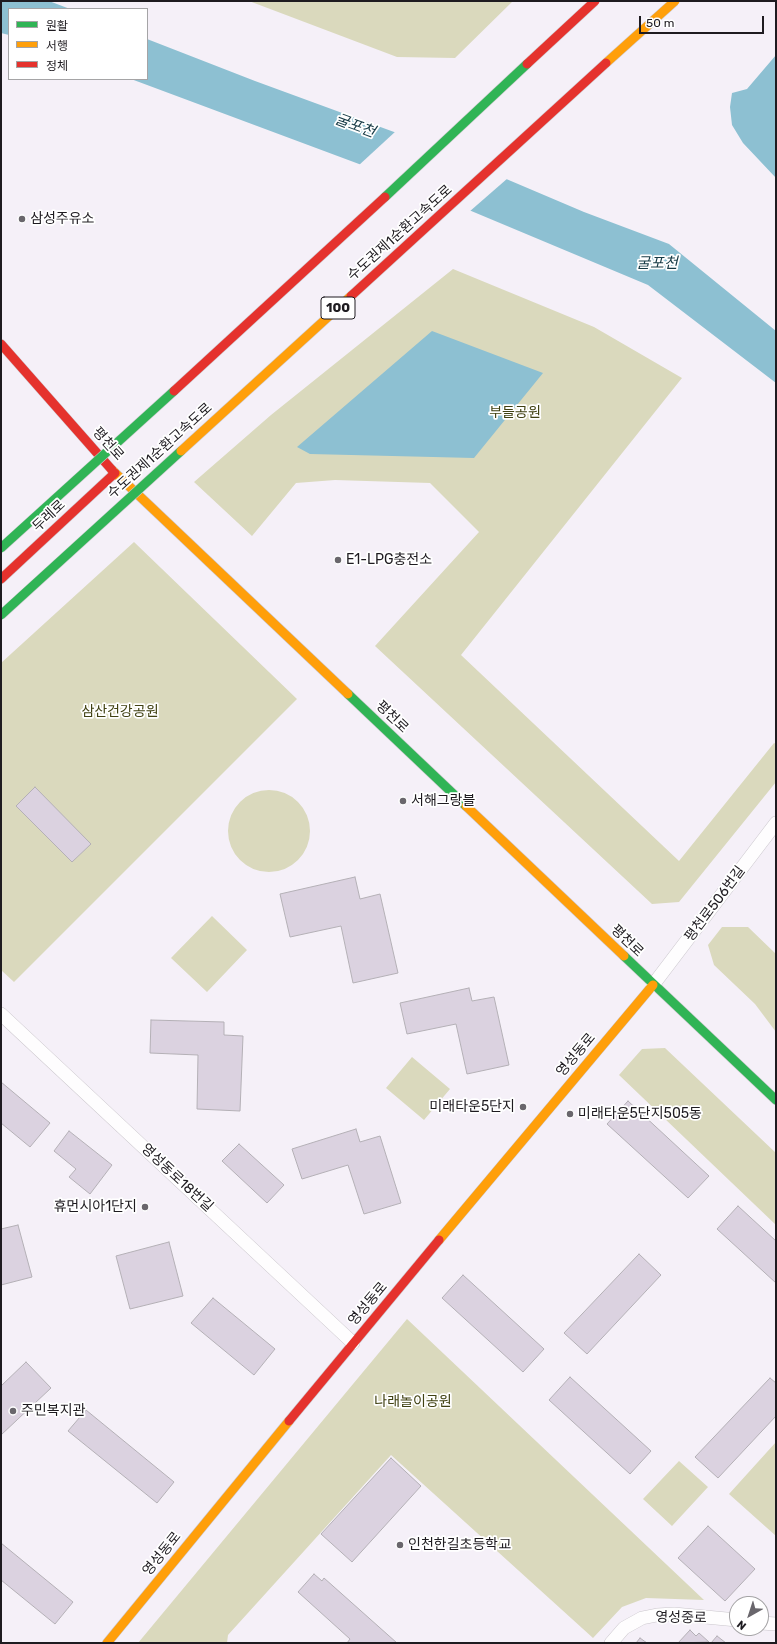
<!DOCTYPE html>
<meta charset="utf-8">
<style>
body{margin:0}
#map{position:relative;width:777px;height:1644px;overflow:hidden;background:#f5f0f8;font-family:Rubik,"Noto Sans KR",sans-serif}
canvas{display:block}
.frame{position:absolute;inset:0;border:2px solid #1e1b20;pointer-events:none}
.legend{position:absolute;left:8px;top:8px;width:140px;height:72px;box-sizing:border-box;background:#fff;border:1px solid #a5a4a6;margin:0;padding:5px 7px;list-style:none;font-size:12px;color:#1e1b20}
.legend li{display:flex;align-items:center;gap:8px;height:20px}
.legend b{width:20px;border:1px solid #a5a4a6}
.north{position:absolute;left:729px;top:1596px;width:40px;height:40px;box-sizing:border-box;background:#fff;border:1px solid #a5a4a6;border-radius:50%;rotate:219deg;font-size:11px;font-weight:700;line-height:16px;text-align:center;color:#1e1b20}
.north::after{content:'';display:block;margin:auto;width:14px;height:18px;background:#69666c;clip-path:polygon(50% 0,100% 100%,50% 72%,0 100%)}
.scale{position:absolute;left:639px;top:16px;width:125px;height:18px;box-sizing:border-box;border:2px solid #1e1b20;border-top:0;padding-left:5px;font-size:12px;line-height:14px;white-space:nowrap;color:#1e1b20;-webkit-text-stroke:3px #fff;paint-order:stroke}
</style>
<div id="map">
<canvas width="777" height="1644"></canvas>
<div class="frame"></div>
<ul class="legend">
<li><b style="height:5px;background:#30b455"></b>원활</li>
<li><b style="height:5px;background:#ff9f0a"></b>서행</li>
<li><b style="height:5px;background:#e5322d"></b>정체</li>
</ul>
<div class="north">N</div>
<div class="scale">50 m</div>
</div>
<script>
const c = document.querySelector('canvas').getContext('2d');
c.lineJoin = 'round';
function fill(path, color) {
  c.fillStyle = color;
  c.fill(path, 'evenodd');
}
function toPath(rows) {
  const path = new Path2D();
  for (const r of rows) {
    if (r.length === 3) {
      path.moveTo(r[0] + r[2], r[1]);
      path.arc(r[0], r[1], r[2], 0, 2 * Math.PI);
      continue;
    }
    path.moveTo(r[0], r[1]);
    for (let i = 2; i < r.length; i += 2) path.lineTo(r[i], r[i + 1]);
  }
  return path;
}
function stroke(path, color, width, dash) {
  c.strokeStyle = color;
  c.lineWidth = width;
  c.lineCap = dash ? 'butt' : 'round';
  c.setLineDash(dash || []);
  c.stroke(path);
}
function label(font, color, halo, rows, align = 'center') {
  c.font = font + ' Rubik,"Noto Sans KR",sans-serif';
  c.lineWidth = 3.5;
  c.setLineDash([]);
  c.textBaseline = 'middle';
  c.strokeStyle = halo;
  c.fillStyle = color;
  for (const [text, x, y, turn = 0] of rows) {
    c.save();
    c.translate(x, y);
    c.rotate((+turn || 0) * Math.PI / 180);
    c.textAlign = isNaN(turn) ? turn : align;
    if (halo) c.strokeText(text, 0, 0);
    c.fillText(text, 0, 0);
    c.restore();
  }
}
fill(toPath([
 [249,1,513,1,455,58,397,57],
 [453,269,594,327,682,378,461,655,679,861,774,743,776,744,776,782,679,902,652,904,375,646,479,532,430,483,335,480,296,483,252,536,194,482,271,415],
 [134,542,297,699,14,982,1,970,1,663],
 [269,831,41],
 [212,916,247,950,207,992,171,958],
 [722,927,748,927,776,954,776,1032,755,1004,714,965,708,945],
 [665,1048,776,1153,776,1225,619,1075,642,1049],
 [412,1057,450,1089,424,1120,386,1088],
 [407,1319,704,1600,646,1598,622,1607,593,1638,391,1455,228,1635,227,1643,138,1643],
 [776,1442,776,1536,729,1494],
 [679,1461,708,1487,672,1526,643,1499]
]), '#dad9bd');
fill(toPath([
 [1,1,49,1,70,9,9,9,9,35,1,33],
 [147,39,255,81,405,136,584,212,669,244,776,331,776,383,648,285,359,164,131,79,147,79],
 [776,55,776,178,743,143,732,125,730,107,732,93,747,89],
 [432,331,543,373,474,458,310,454,297,447]
]), '#8dc0d2');
fill(toPath([
 [396,131,405,134,508,178,469,212,358,166]
]), '#f5f0f8');
const building = toPath([
 [35,787,91,844,72,862,16,806,35,787],
 [355,877,360,899,380,894,398,973,353,983,341,926,290,937,280,894,355,877],
 [469,988,472,1001,494,997,509,1065,467,1074,456,1024,407,1034,400,1003,469,988],
 [151,1020,224,1022,224,1035,243,1036,240,1111,197,1109,198,1055,150,1053,151,1020],
 [1,1082,50,1123,30,1147,1,1123,1,1082],
 [628,1101,709,1176,688,1198,607,1124,628,1101],
 [356,1129,360,1142,380,1136,401,1203,364,1214,348,1165,302,1179,292,1149,356,1129],
 [69,1131,112,1165,90,1194,69,1177,76,1169,54,1151,69,1131],
 [239,1144,284,1185,267,1203,222,1161,239,1144],
 [738,1206,776,1241,776,1283,717,1229,738,1206],
 [18,1225,32,1277,1,1285,1,1229,18,1225],
 [169,1242,183,1296,130,1309,116,1256,169,1242],
 [639,1254,661,1275,587,1354,564,1333,639,1254],
 [463,1275,544,1349,523,1372,442,1298,463,1275],
 [213,1298,275,1349,254,1375,191,1323,213,1298],
 [26,1362,51,1388,1,1435,1,1386,26,1362],
 [570,1377,651,1451,630,1474,549,1400,570,1377],
 [770,1378,776,1383,776,1416,718,1478,695,1457,770,1378],
 [86,1410,174,1482,157,1503,68,1431,86,1410],
 [391,1458,421,1486,352,1562,321,1534,391,1458],
 [708,1526,755,1569,725,1601,678,1558,708,1526],
 [1,1543,73,1602,55,1624,1,1580,1,1543],
 [314,1574,322,1581,324,1578,397,1643,347,1643,350,1639,298,1592,314,1574],
 [690,1630,696,1636,699,1633,709,1642,678,1643,690,1630],
 [717,1636,726,1643,711,1643,717,1636],
 [640,1638,647,1643,636,1643,640,1638]
]);
fill(building, '#dbd2e0');
stroke(building, '#b4b0b6', 1);
const street = toPath([
 [653,985,776,823],
 [1,1014,353,1343],
 [761,1623,776,1624],
 [611,1643,624,1628,642,1618,657,1615,674,1614,737,1620]
]);
const fast = toPath([
 [348,694,466,806],
 [624,956,776,1100]
]);
const slow = toPath([
 [112,470,348,694],
 [466,806,624,956],
 [439,1240,653,985],
 [107,1643,289,1421]
]);
const jam = toPath([
 [1,344,112,470],
 [1,579,115,473],
 [289,1421,439,1240]
]);
stroke(street, '#cac6cc', 14);
stroke(fast, '#cac6cc', 10);
stroke(slow, '#cac6cc', 10);
stroke(jam, '#cac6cc', 10);
stroke(street, '#fefdfe', 13);
stroke(fast, '#30b455', 9);
stroke(slow, '#ff9f0a', 9);
stroke(jam, '#e5322d', 9);
const fastBridge = toPath([
 [385,197,527,64],
 [1,548,174,391],
 [1,615,181,451]
]);
const slowBridge = toPath([
 [606,63,675,1],
 [181,451,351,296]
]);
const jamBridge = toPath([
 [527,64,595,1],
 [351,296,606,63],
 [174,391,385,197]
]);
stroke(fastBridge, '#ceccd0', 10, []);
stroke(slowBridge, '#ceccd0', 10, []);
stroke(jamBridge, '#ceccd0', 10, []);
stroke(fastBridge, '#30b455', 9);
stroke(slowBridge, '#ff9f0a', 9);
stroke(jamBridge, '#e5322d', 9);
for (const [x, y, r, color] of [
 [22,219,4,"#69666c"],
 [338,560,4,"#69666c"],
 [403,801,4,"#69666c"],
 [523,1107,4,"#69666c"],
 [570,1114,4,"#69666c"],
 [145,1207,4,"#69666c"],
 [13,1411,4,"#69666c"],
 [400,1545,4,"#69666c"]
]) {
  const dot = new Path2D();
  dot.arc(x, y, r, 0, 2 * Math.PI);
  c.fillStyle = color;
  c.fill(dot);
  stroke(dot, '#fff', 1.5);
}
for (const [x, y, w] of [
 [338,308,34]
]) {
  const box = new Path2D();
  box.roundRect(x - w / 2, y - 11, w, 22, 3);
  c.fillStyle = '#fff';
  c.fill(box);
  stroke(box, '#1e1b20', 1);
}
label('bold 13px', '#1e1b20', null, [
 ["100",338,308]
]);
label('14px', '#1e1b20', '#fff', [
 ["삼성주유소",30,219],
 ["E1-LPG충전소",346,560],
 ["서해그랑블",411,801],
 ["미래타운5단지",515,1107,"right"],
 ["미래타운5단지505동",578,1114],
 ["휴먼시아1단지",137,1207,"right"],
 ["주민복지관",21,1411],
 ["인천한길초등학교",408,1545]
], 'left');
label('14px', '#1e1b20', '#fff', [
 ["수도권제1순환고속도로",400,233,-42],
 ["평천로",108,444,48],
 ["수도권제1순환고속도로",160,451,-42],
 ["두레로",49,516,-43],
 ["평천로",392,717,44],
 ["평천로506번길",715,904,-53],
 ["평천로",627,941,44],
 ["영성동로",576,1055,-50],
 ["영성동로18번길",177,1178,43],
 ["영성동로",368,1304,-50],
 ["영성동로",162,1554,-51],
 ["영성중로",681,1618,1]
]);
label('14px', '#404112', '#fff', [
 ["부들공원",515,413],
 ["삼산건강공원",120,712],
 ["나래놀이공원",413,1402]
]);
label('italic 15px', '#153944', '#fff', [
 ["굴포천",355,126,20],
 ["굴포천",657,264]
]);
</script>
